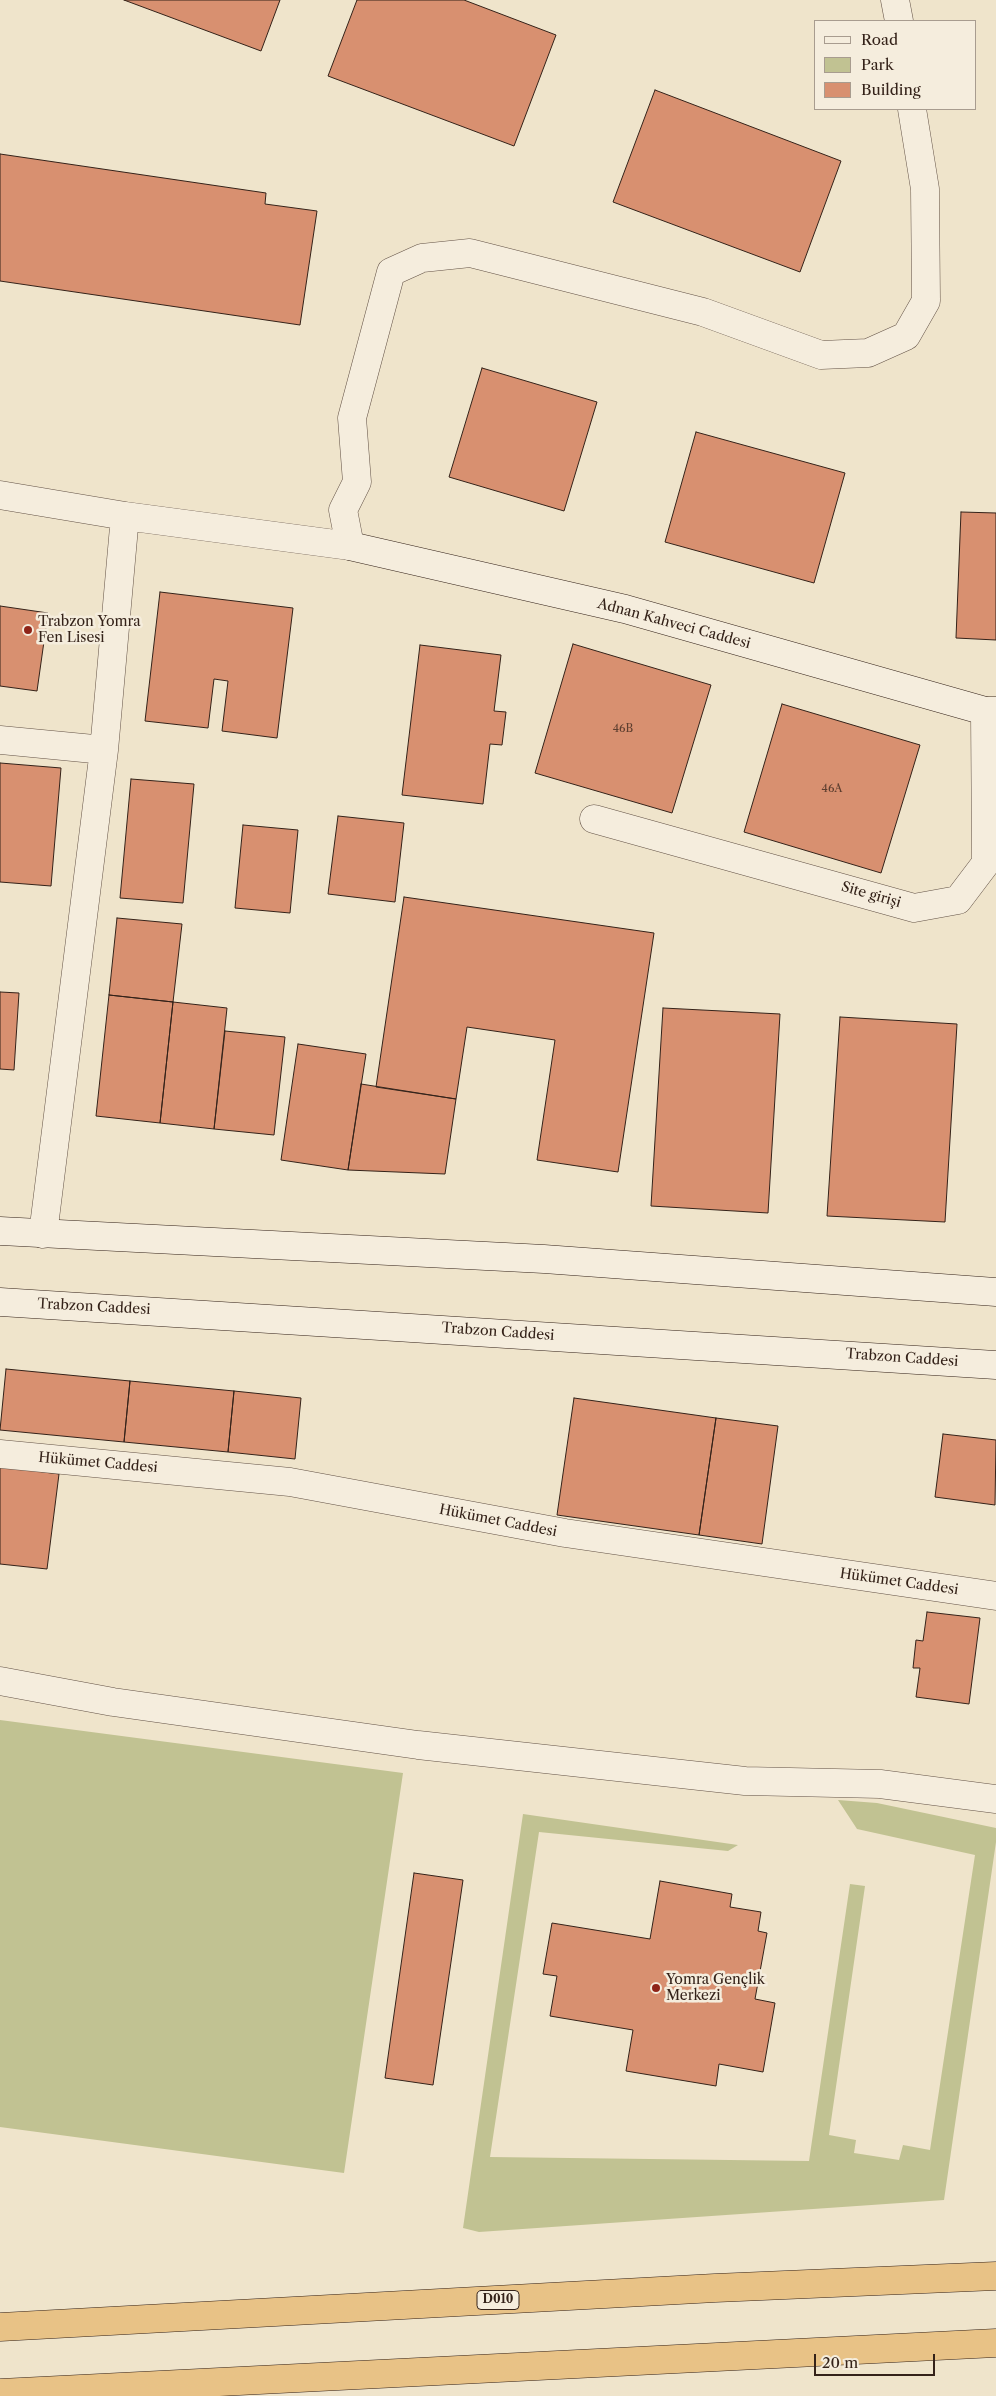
<!DOCTYPE html>
<meta charset="utf-8">
<style>
body{margin:0}
#map{position:relative;width:996px;height:2396px;overflow:hidden;background:#efe4cb;font-family:"Libre Caslon Text",serif}
canvas{display:block}
.legend{position:absolute;left:814px;top:20px;width:162px;height:90px;box-sizing:border-box;background:#f5eddd;border:1px solid #a89c8f;margin:0;padding:6px 9px;list-style:none;font-size:15px;color:#342219}
.legend li{display:flex;align-items:center;gap:10px;height:25px}
.legend b{width:25px;border:1px solid #a89c8f}
.scale{position:absolute;left:814px;top:2354px;width:121px;height:22px;box-sizing:border-box;border:2px solid #342219;border-top:0;padding-left:6px;font-size:15px;line-height:18px;white-space:nowrap;color:#342219;-webkit-text-stroke:4px #f5eddd;paint-order:stroke}
</style>
<div id="map">
<canvas width="996" height="2396"></canvas>
<ul class="legend">
<li><b style="height:6px;background:#f5eddd"></b>Road</li>
<li><b style="height:14px;background:#c1c292"></b>Park</li>
<li><b style="height:14px;background:#d89070"></b>Building</li>
</ul>
<div class="scale">20 m</div>
</div>
<script>
const c = document.querySelector('canvas').getContext('2d');
c.lineJoin = 'round';
function fill(path, color) {
  c.fillStyle = color;
  c.fill(path, 'evenodd');
}
function toPath(rows) {
  const path = new Path2D();
  for (const r of rows) {
    path.moveTo(r[0], r[1]);
    for (let i = 2; i < r.length; i += 2) path.lineTo(r[i], r[i + 1]);
  }
  return path;
}
function stroke(path, color, width, dash) {
  c.strokeStyle = color;
  c.lineWidth = width;
  c.lineCap = dash ? 'butt' : 'round';
  c.setLineDash(dash || []);
  c.stroke(path);
}
function label(font, color, halo, rows, align = 'center') {
  c.font = font + ' "Libre Caslon Text",serif';
  c.lineWidth = 5;
  c.setLineDash([]);
  c.textBaseline = 'middle';
  c.strokeStyle = halo;
  c.fillStyle = color;
  for (const [text, x, y, turn = 0] of rows) {
    c.save();
    c.translate(x, y);
    c.rotate((+turn || 0) * Math.PI / 180);
    c.textAlign = isNaN(turn) ? turn : align;
    if (halo) c.strokeText(text, 0, 0);
    c.fillText(text, 0, 0);
    c.restore();
  }
}
fill(toPath([
 [0,1720,403,1773,344,2173,0,2127],
 [838,1800,877,1803,996,1828,996,1842,944,2200,479,2232,463,2228,523,1814,738,1845,728,1851,539,1832,490,2157,809,2161,850,1884,865,1886,829,2135,856,2140,854,2153,899,2160,903,2145,930,2150,975,1855,857,1829]
]), '#c1c292');
const building = toPath([
 [124,0,280,0,261,51,124,0],
 [357,0,464,0,556,35,514,146,328,76,357,0],
 [655,90,841,161,800,272,613,202,655,90],
 [0,154,266,193,265,204,317,211,300,325,0,281,0,154],
 [482,368,597,402,564,511,449,477,482,368],
 [696,432,845,473,814,583,665,542,696,432],
 [961,512,996,513,996,640,956,638,961,512],
 [160,592,293,608,277,738,222,731,228,681,214,679,208,728,145,721,160,592],
 [0,606,48,613,37,691,0,686,0,606],
 [573,644,711,685,672,813,535,773,573,644],
 [420,645,501,655,494,711,506,712,502,745,490,744,483,804,402,795,420,645],
 [782,704,920,745,881,873,744,832,782,704],
 [0,763,61,768,51,886,0,882,0,763],
 [131,779,194,784,183,903,120,898,131,779],
 [338,816,404,823,395,902,328,894,338,816],
 [243,825,298,830,290,913,235,908,243,825],
 [404,897,654,933,618,1172,537,1160,555,1040,467,1027,456,1099,376,1087,404,897],
 [117,918,182,924,173,1002,109,995,117,918],
 [0,992,19,993,14,1070,0,1069,0,992],
 [109,995,173,1002,160,1123,96,1116,109,995],
 [173,1002,227,1008,214,1129,160,1123,173,1002],
 [663,1008,780,1014,768,1213,651,1206,663,1008],
 [840,1017,957,1024,945,1222,827,1216,840,1017],
 [225,1031,285,1037,274,1135,214,1129,225,1031],
 [298,1044,366,1054,348,1170,281,1160,298,1044],
 [361,1084,456,1099,445,1174,348,1170,361,1084],
 [6,1369,130,1381,124,1442,0,1430,6,1369],
 [130,1381,234,1391,228,1452,124,1442,130,1381],
 [234,1391,301,1398,295,1459,228,1452,234,1391],
 [574,1398,716,1418,699,1535,557,1515,574,1398],
 [716,1418,778,1426,762,1544,699,1535,716,1418],
 [943,1434,996,1440,995,1505,935,1497,943,1434],
 [0,1466,59,1474,47,1569,0,1564,0,1466],
 [927,1612,980,1618,969,1704,916,1697,920,1668,913,1668,916,1640,923,1641,927,1612],
 [414,1873,463,1880,433,2085,385,2078,414,1873],
 [660,1881,732,1894,730,1907,761,1912,758,1931,767,1933,755,1999,775,2003,763,2072,719,2064,716,2086,626,2071,633,2030,550,2016,557,1976,543,1974,552,1923,650,1939,660,1881]
]);
fill(building, '#d89070');
stroke(building, '#342219', 1);
const street = toPath([
 [895,0,899,21],
 [0,495,125,516],
 [0,740,104,750],
 [594,819,914,908,958,900,986,863,985,711],
 [43,1234,104,750,125,516,350,546,343,510,357,482,352,418,391,272,422,258,470,253,703,312,821,355,868,353,906,336,926,301,925,189,912,109],
 [0,1454,290,1482,565,1533,996,1596],
 [0,1681,113,1702,418,1745,745,1781,880,1784,996,1799]
]);
const secondary = toPath([
 [350,546,625,609,985,711,996,711],
 [0,1231,544,1259,996,1292],
 [0,1302,996,1365]
]);
const highway = toPath([
 [0,2327,715,2288,996,2276],
 [0,2393,996,2343]
]);
stroke(street, '#635246', 29);
stroke(secondary, '#342219', 29);
stroke(highway, '#342219', 29);
stroke(street, '#f5eddd', 28);
stroke(secondary, '#f5eddd', 28);
stroke(highway, '#e8c286', 28);
for (const [x, y, r, color] of [
 [28,630,5,"#8f2418"],
 [656,1988,5,"#8f2418"]
]) {
  const dot = new Path2D();
  dot.arc(x, y, r, 0, 2 * Math.PI);
  c.fillStyle = color;
  c.fill(dot);
  stroke(dot, '#f5eddd', 2);
}
label('11px', '#5d3e2f', null, [
 ["46B",623,729],
 ["46A",832,789]
]);
for (const [x, y, w] of [
 [498,2300,42]
]) {
  const box = new Path2D();
  box.roundRect(x - w / 2, y - 9.5, w, 19, 4);
  c.fillStyle = '#f5eddd';
  c.fill(box);
  stroke(box, '#342219', 1);
}
label('bold 12px', '#342219', null, [
 ["D010",498,2300]
]);
label('14px', '#342219', '#f5eddd', [
 ["Trabzon Yomra",38,622],
 ["Fen Lisesi",38,638],
 ["Yomra Gençlik",666,1980],
 ["Merkezi",666,1996]
], 'left');
label('14px', '#342219', '#f5eddd', [
 ["Adnan Kahveci Caddesi",674,624,15],
 ["Site girişi",871,895,16],
 ["Trabzon Caddesi",94,1307,3],
 ["Trabzon Caddesi",498,1332,4],
 ["Trabzon Caddesi",902,1358,4],
 ["Hükümet Caddesi",98,1463,5],
 ["Hükümet Caddesi",498,1521,11],
 ["Hükümet Caddesi",899,1582,8]
]);
</script>
